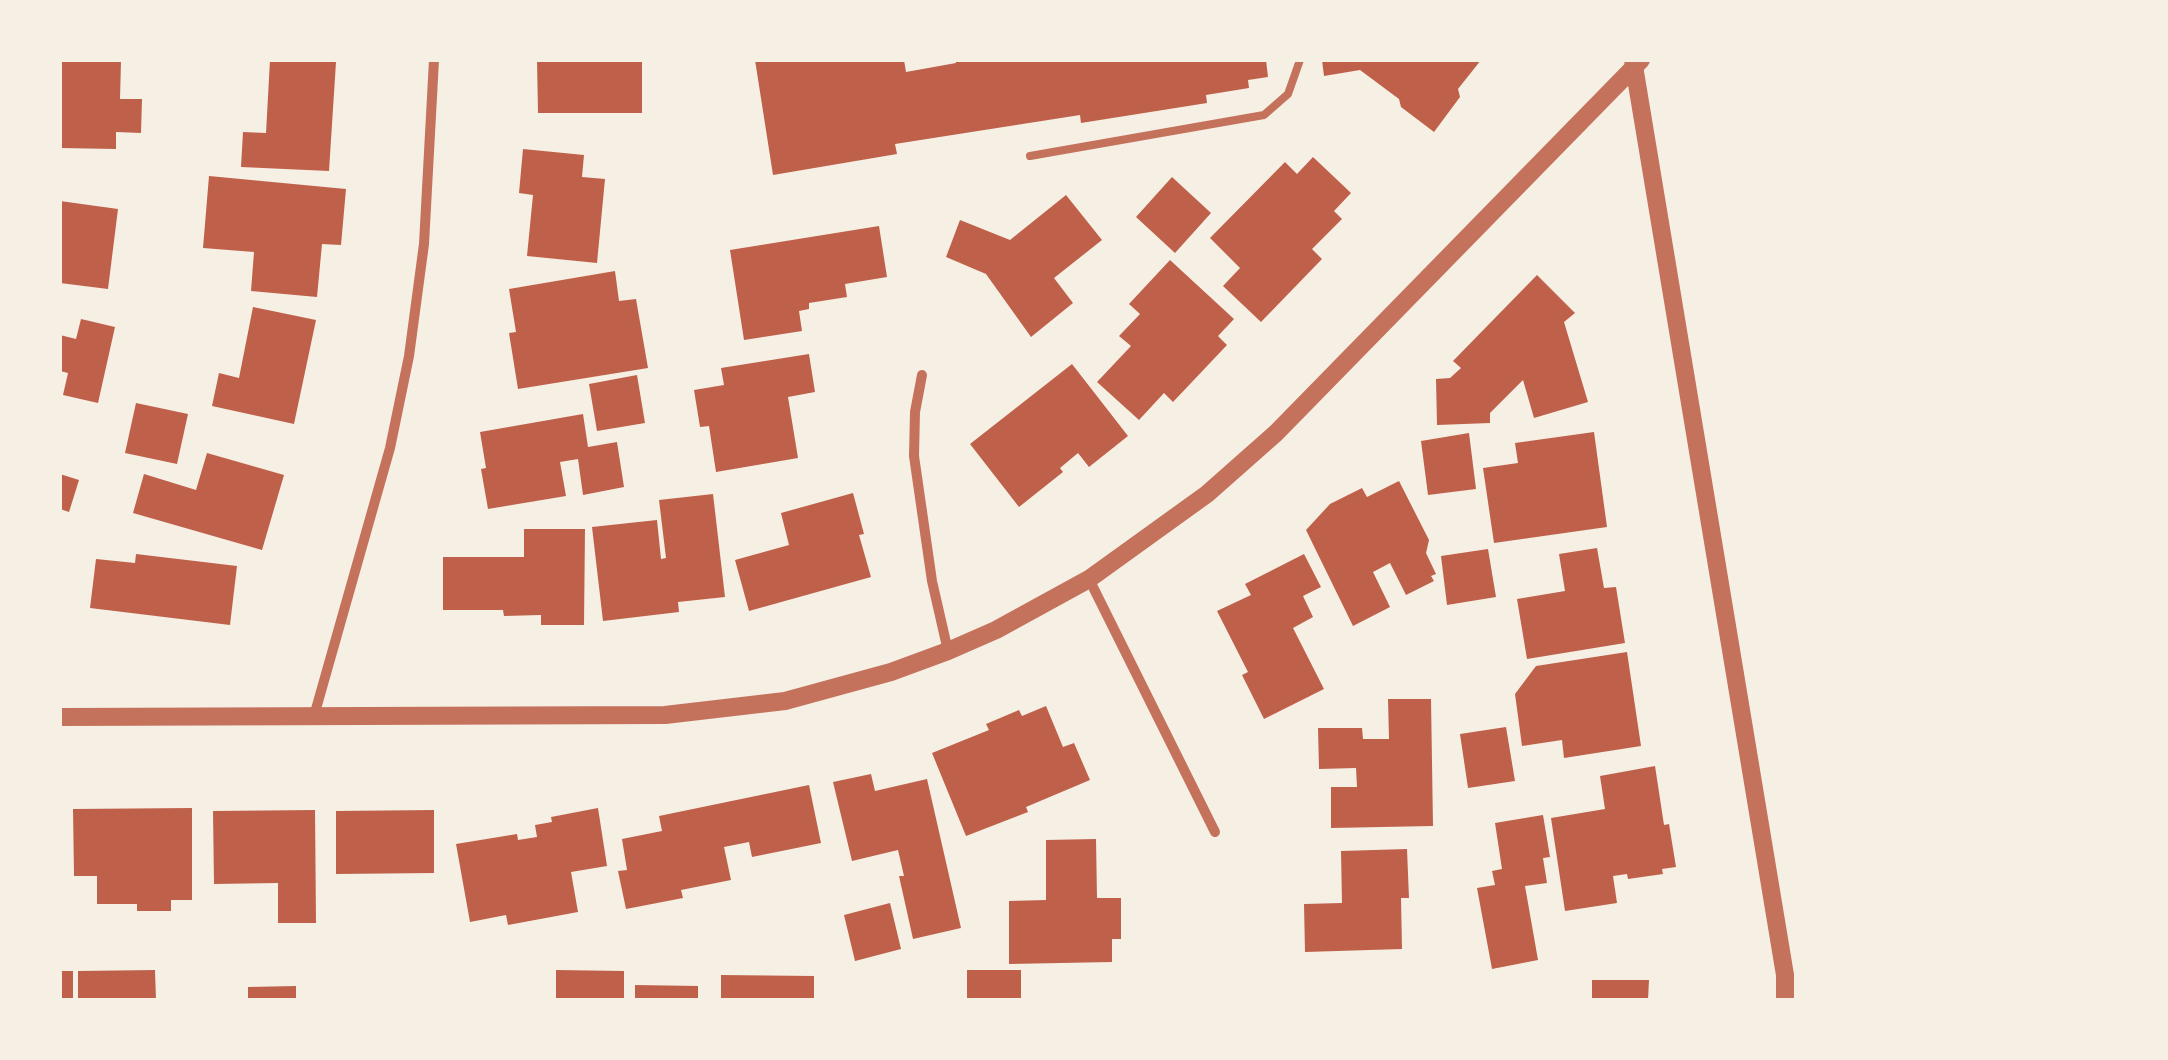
<!DOCTYPE html>
<style>
body{margin:0}
#map{position:relative;width:2168px;height:1060px;overflow:hidden;background:#f6efe4;font-family:Signika,sans-serif}
canvas{display:block}
.frame{position:absolute;inset:0;border:62px solid #f6efe4;pointer-events:none}
</style>
<div id="map">
<canvas width="2168" height="1060"></canvas>
<div class="frame"></div>
</div>
<script>
const c = document.querySelector('canvas').getContext('2d');
c.lineJoin = 'round';
function fill(path, color) {
  c.fillStyle = color;
  c.fill(path, 'evenodd');
}
function toPath(rows) {
  const path = new Path2D();
  for (const r of rows) {
    path.moveTo(r[0], r[1]);
    for (let i = 2; i < r.length; i += 2) path.lineTo(r[i], r[i + 1]);
  }
  return path;
}
function stroke(path, color, width, dash) {
  c.strokeStyle = color;
  c.lineWidth = width;
  c.lineCap = dash ? 'butt' : 'round';
  c.setLineDash(dash || []);
  c.stroke(path);
}
fill(toPath([
 [60,60,121,61,120,99,142,99,141,133,116,132,116,149,60,148],
 [270,60,336,62,329,171,241,167,243,132,266,133],
 [537,60,642,60,642,113,538,113],
 [755,60,904,60,906,72,956,63,955,60,1266,60,1268,77,1248,80,1249,88,1206,95,1207,103,1081,123,1080,115,895,144,897,154,773,175],
 [1322,60,1481,60,1458,89,1460,97,1434,132,1401,107,1399,99,1360,70,1324,76],
 [523,149,584,155,582,177,605,179,597,263,527,256,533,195,519,193],
 [1313,157,1351,193,1334,211,1342,219,1312,249,1322,259,1261,322,1223,286,1240,268,1210,238,1285,162,1297,174],
 [209,176,346,189,341,245,322,244,317,297,251,291,254,252,203,248],
 [1172,177,1211,213,1175,253,1136,217],
 [1066,195,1102,240,1054,278,1073,303,1031,337,986,274,946,257,960,220,1010,240],
 [60,201,118,209,108,289,60,283],
 [879,226,887,277,845,284,847,297,809,303,809,309,799,311,802,331,744,340,730,250],
 [1170,260,1234,319,1218,336,1227,345,1173,402,1164,393,1139,420,1097,382,1131,346,1119,336,1140,314,1129,304],
 [615,271,619,301,636,299,648,368,518,389,509,333,516,332,509,289],
 [1537,275,1575,313,1564,322,1588,402,1534,418,1523,380,1490,413,1490,423,1437,425,1436,379,1450,378,1461,368,1453,361],
 [253,307,316,320,294,424,212,406,219,373,239,378],
 [81,319,115,327,98,403,63,395,68,373,60,371,60,335,76,339],
 [809,354,815,392,788,397,798,458,716,472,709,426,700,427,694,390,724,385,721,368],
 [1072,364,1128,436,1089,467,1078,453,1060,468,1063,472,1019,507,970,444],
 [637,375,645,423,597,431,589,384],
 [136,403,188,414,177,464,125,453],
 [583,414,588,447,617,442,624,487,583,495,578,459,560,462,566,496,488,509,481,469,486,468,480,432],
 [1594,432,1607,527,1494,543,1483,468,1518,463,1515,443],
 [1469,433,1476,489,1428,495,1421,441],
 [207,453,284,475,262,550,133,513,144,474,196,490],
 [60,474,79,480,69,512,60,509],
 [1399,481,1429,540,1426,553,1436,574,1431,576,1434,581,1406,595,1390,563,1373,572,1390,607,1353,626,1306,530,1330,504,1362,488,1367,497],
 [853,493,864,534,859,535,871,577,749,611,735,560,789,545,781,513],
 [713,494,725,597,678,602,679,612,603,621,592,527,657,520,661,559,666,558,659,500],
 [524,529,585,529,584,625,541,625,541,615,504,616,503,610,443,610,443,557,524,557],
 [1597,548,1604,588,1616,587,1625,643,1527,659,1517,599,1565,591,1559,554],
 [1488,549,1496,597,1447,605,1441,556],
 [136,554,237,566,230,625,90,608,96,559,135,563],
 [1304,554,1321,587,1303,596,1313,617,1293,628,1324,689,1264,719,1242,675,1248,672,1217,611,1251,595,1245,584],
 [1627,652,1641,746,1564,758,1562,740,1522,746,1515,694,1536,666],
 [1388,699,1431,699,1433,826,1331,828,1331,787,1357,787,1356,768,1319,769,1318,728,1362,728,1363,739,1389,739],
 [1046,706,1063,747,1074,743,1090,780,1026,807,1028,812,966,836,932,753,989,730,986,724,1019,710,1022,716],
 [1506,727,1515,781,1468,788,1460,734],
 [1655,766,1664,825,1669,824,1676,867,1662,869,1663,874,1628,879,1627,874,1613,876,1617,903,1565,911,1551,818,1605,809,1600,776],
 [871,774,875,791,927,779,961,928,913,939,899,876,904,876,898,850,852,861,833,782],
 [809,785,821,843,752,857,749,842,724,847,731,880,681,890,683,898,626,909,618,871,627,870,622,839,662,831,659,816],
 [192,808,192,900,171,900,171,911,137,911,137,904,97,904,97,876,74,876,73,809],
 [598,808,607,866,571,872,578,912,508,925,506,915,470,922,456,844,517,834,518,840,537,837,535,825,552,822,551,817],
 [315,810,316,923,278,923,278,883,214,884,213,811],
 [434,810,434,873,336,874,336,811],
 [1543,815,1550,857,1543,858,1547,883,1525,886,1538,960,1492,969,1477,888,1495,885,1492,871,1502,869,1495,823],
 [1096,839,1097,898,1121,898,1121,939,1112,939,1112,962,1009,964,1009,901,1046,900,1046,840],
 [1407,849,1409,898,1401,898,1402,949,1305,952,1304,904,1342,903,1341,851],
 [890,903,901,949,855,961,844,915],
 [155,970,156,1000,78,1000,78,971],
 [556,970,624,971,624,1000,556,1000],
 [967,970,1021,970,1021,1000,967,1000],
 [60,971,73,971,73,1000,60,1000],
 [721,975,814,976,814,1000,721,1000],
 [1592,980,1649,980,1648,1000,1592,1000],
 [635,985,698,986,698,1000,635,1000],
 [296,986,296,1000,248,1000,248,987]
]), '#bf614a');
stroke(toPath([
 [1030,156,1264,115,1288,94,1300,60]
]), '#c5725c', 8);
stroke(toPath([
 [922,375,915,412,914,456,932,581,948,651],
 [1089,579,1215,832],
 [314,716,390,448,409,356,424,244,434,60]
]), '#c5725c', 10);
stroke(toPath([
 [1633,60,1785,975,1785,1000],
 [60,717,665,715,785,701,891,672,948,651,996,630,1089,579,1207,494,1276,433,1641,60]
]), '#c5725c', 18);
</script>
